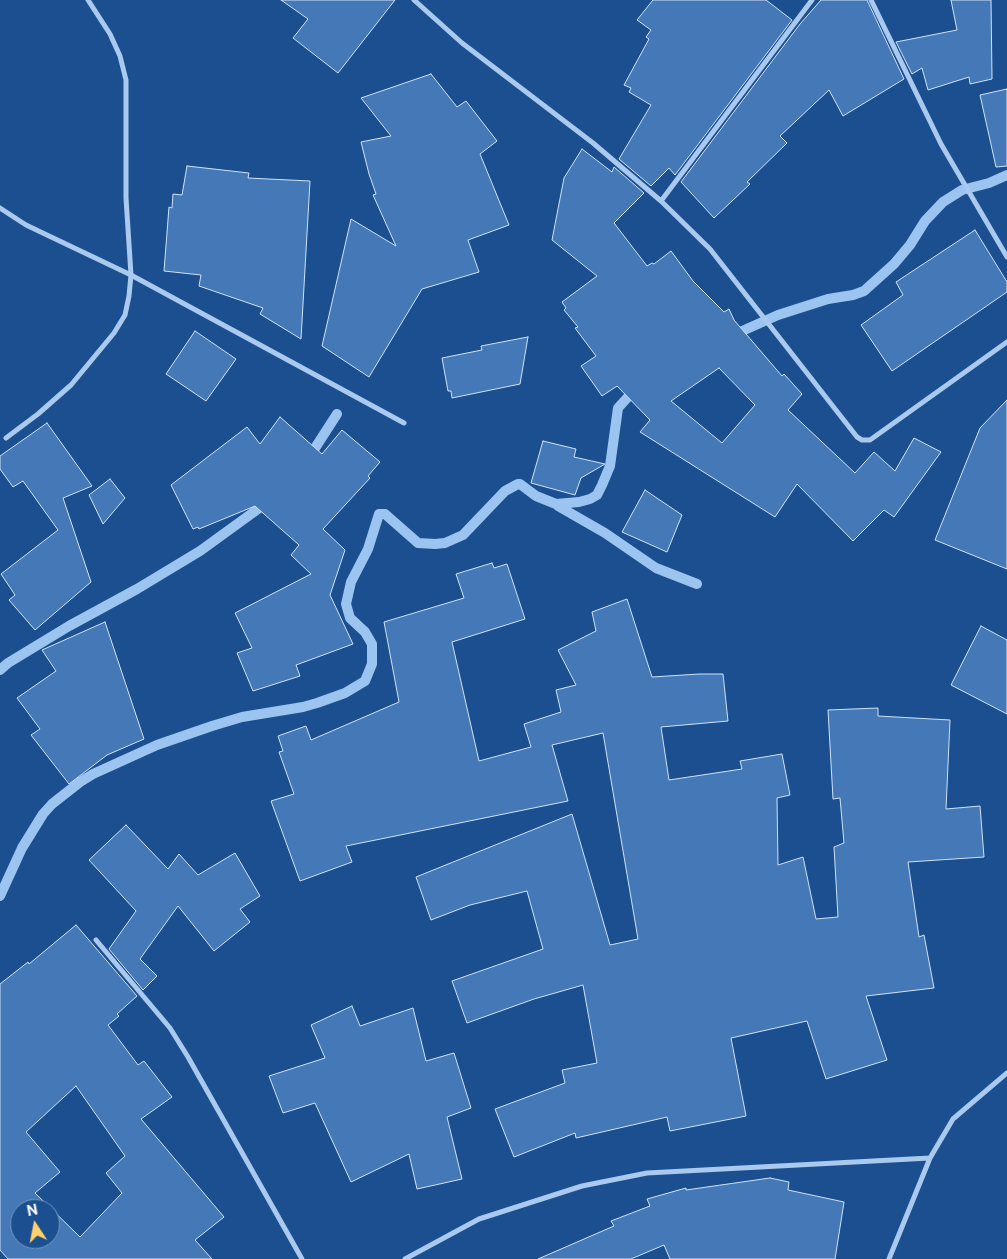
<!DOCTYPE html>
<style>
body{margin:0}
#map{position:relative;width:1007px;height:1259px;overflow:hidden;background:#1b4f8f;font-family:"Public Sans",sans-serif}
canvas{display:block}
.north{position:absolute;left:10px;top:1199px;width:50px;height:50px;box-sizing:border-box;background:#1b4f8f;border:1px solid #7695bc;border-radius:50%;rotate:349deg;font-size:14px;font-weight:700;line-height:20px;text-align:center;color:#fff}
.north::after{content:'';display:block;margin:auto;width:18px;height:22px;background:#ffd166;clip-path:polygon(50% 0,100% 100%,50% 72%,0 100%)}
</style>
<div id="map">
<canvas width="1007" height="1259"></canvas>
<div class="north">N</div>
</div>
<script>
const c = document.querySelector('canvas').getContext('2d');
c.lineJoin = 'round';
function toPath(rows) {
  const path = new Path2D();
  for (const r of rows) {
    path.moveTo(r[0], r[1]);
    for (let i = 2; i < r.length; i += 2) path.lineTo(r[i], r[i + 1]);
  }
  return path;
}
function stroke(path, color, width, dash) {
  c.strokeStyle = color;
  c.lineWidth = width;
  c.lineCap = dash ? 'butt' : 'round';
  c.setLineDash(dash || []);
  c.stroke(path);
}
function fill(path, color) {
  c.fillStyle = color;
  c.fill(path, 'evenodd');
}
stroke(toPath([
 [731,336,778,315,828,299,853,295,864,291,894,264,910,245,925,221,943,202,962,190,989,183,1007,175],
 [308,459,337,414],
 [558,506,605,533,656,568,697,584],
 [0,670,8,663,69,626,137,589,200,551,269,501],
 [0,896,22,848,43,814,52,804,80,782,93,774,157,745,212,726,242,717,303,707,317,703,345,693,365,681,372,664,372,644,365,632,350,618,346,604,351,582,368,549,379,514,385,514,418,543,435,544,445,543,463,535,505,491,518,484,520,484,536,496,556,504,579,502,590,499,597,495,602,485,610,466,618,408,637,387]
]), '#9cc4f0', 10);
const building = toPath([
 [281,0,395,0,338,73,293,38,308,19,281,0],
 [653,0,766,0,792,20,675,175,669,168,651,186,619,159,651,105,629,92,631,88,624,85,649,39,646,37,651,30,637,20,653,0],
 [821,0,867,0,904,79,843,116,829,90,780,136,787,143,747,182,750,184,714,218,681,182,800,24,821,0],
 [951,0,991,0,992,79,970,84,969,77,928,90,922,68,912,74,896,42,957,30,951,0],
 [431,74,457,107,466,101,497,141,480,154,509,225,468,240,479,272,422,289,369,377,322,346,351,219,396,246,373,195,376,194,369,174,361,142,391,136,361,98,431,74],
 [1007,89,1007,166,996,167,980,95,1007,89],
 [582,149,612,172,614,167,644,193,614,223,647,266,652,263,654,264,671,251,693,281,724,312,729,309,734,320,782,376,784,374,802,394,788,410,855,473,874,452,895,471,914,438,941,452,894,517,884,510,853,541,797,484,775,517,640,432,650,420,617,386,602,396,581,366,596,356,575,328,578,327,564,310,566,308,562,302,597,276,552,240,564,178,582,149],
 [719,368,755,405,722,443,671,401,719,368],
 [187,166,249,173,248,178,310,181,301,339,260,314,263,308,199,286,201,275,164,271,169,207,172,208,173,194,182,195,187,166],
 [975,230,1007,282,1007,292,892,371,861,325,903,295,896,282,975,230],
 [195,331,236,359,206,401,166,374,195,331],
 [528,337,520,384,452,398,451,391,448,391,442,358,482,350,481,346,528,337],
 [1007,400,1007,569,935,540,980,428,1007,400],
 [280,417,322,454,342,430,380,462,368,476,370,478,323,529,345,550,330,595,353,644,296,665,300,676,253,691,237,653,252,648,235,613,311,574,291,555,299,545,255,506,199,529,198,527,193,529,171,485,247,427,260,444,280,417],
 [47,423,92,486,63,498,91,582,35,630,9,600,15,595,1,574,58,530,23,481,13,487,0,469,0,456,47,423],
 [543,441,576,449,574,457,605,464,581,478,575,495,531,483,543,441],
 [110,479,125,498,103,524,89,495,110,479],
 [645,490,682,515,667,552,622,532,645,490],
 [492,563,494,568,507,564,525,619,452,642,479,761,531,747,524,724,561,712,556,690,576,685,558,650,596,631,592,612,627,599,652,677,699,674,723,674,728,721,661,727,669,780,742,769,740,761,782,754,790,795,777,798,778,865,803,857,816,919,838,917,834,847,844,843,840,798,833,799,828,710,878,708,878,716,950,720,946,809,980,806,984,857,908,862,919,937,924,935,934,988,866,996,887,1060,826,1079,807,1021,731,1038,746,1116,670,1131,667,1117,576,1138,575,1133,514,1157,495,1109,565,1083,562,1070,597,1063,583,985,534,999,467,1023,452,981,543,949,527,891,470,905,431,920,416,877,572,814,610,945,638,939,603,733,552,745,568,801,346,846,352,862,300,881,271,801,294,794,279,752,283,751,278,736,306,726,311,740,399,702,384,622,464,598,456,574,492,563],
 [105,622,144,739,107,755,69,784,31,735,40,729,17,698,56,671,42,650,105,622],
 [981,626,1007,640,1007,714,951,685,981,626],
 [126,825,168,869,179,854,198,875,235,853,260,896,240,909,250,922,214,951,178,906,140,959,157,976,143,990,109,949,136,911,89,860,126,825],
 [76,925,137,996,117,1014,119,1016,108,1025,138,1065,144,1061,172,1097,141,1119,224,1217,195,1240,212,1259,8,1259,0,1250,0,984,28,962,29,964,76,925],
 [76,1086,125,1156,106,1173,122,1193,80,1237,35,1193,60,1172,26,1132,76,1086],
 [20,1209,50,1209,50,1239,20,1239,20,1209],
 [352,1006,360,1026,413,1008,426,1061,454,1053,471,1108,447,1117,462,1179,417,1189,409,1154,351,1182,315,1103,283,1113,269,1076,325,1058,311,1025,352,1006],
 [770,1178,789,1182,788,1190,844,1202,835,1259,670,1259,664,1245,631,1259,538,1259,614,1226,611,1221,650,1206,647,1199,686,1188,686,1190,770,1178]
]);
fill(building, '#4478b7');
stroke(building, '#cfe3fa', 1);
stroke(toPath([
 [414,0,462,43,593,143,661,201,710,249,857,437,862,440,870,440,1007,342],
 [871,0,941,144,1007,257],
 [661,201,812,0],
 [0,208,26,225,131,275,404,423],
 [6,438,38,414,71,385,114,333,125,315,129,296,131,275,126,198,126,80,120,56,110,34,88,0],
 [96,940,170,1028,188,1057,302,1259],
 [405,1259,479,1219,582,1186,647,1173,930,1158],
 [889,1259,930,1158,953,1119,1007,1073]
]), '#a9c9ee', 5);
</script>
